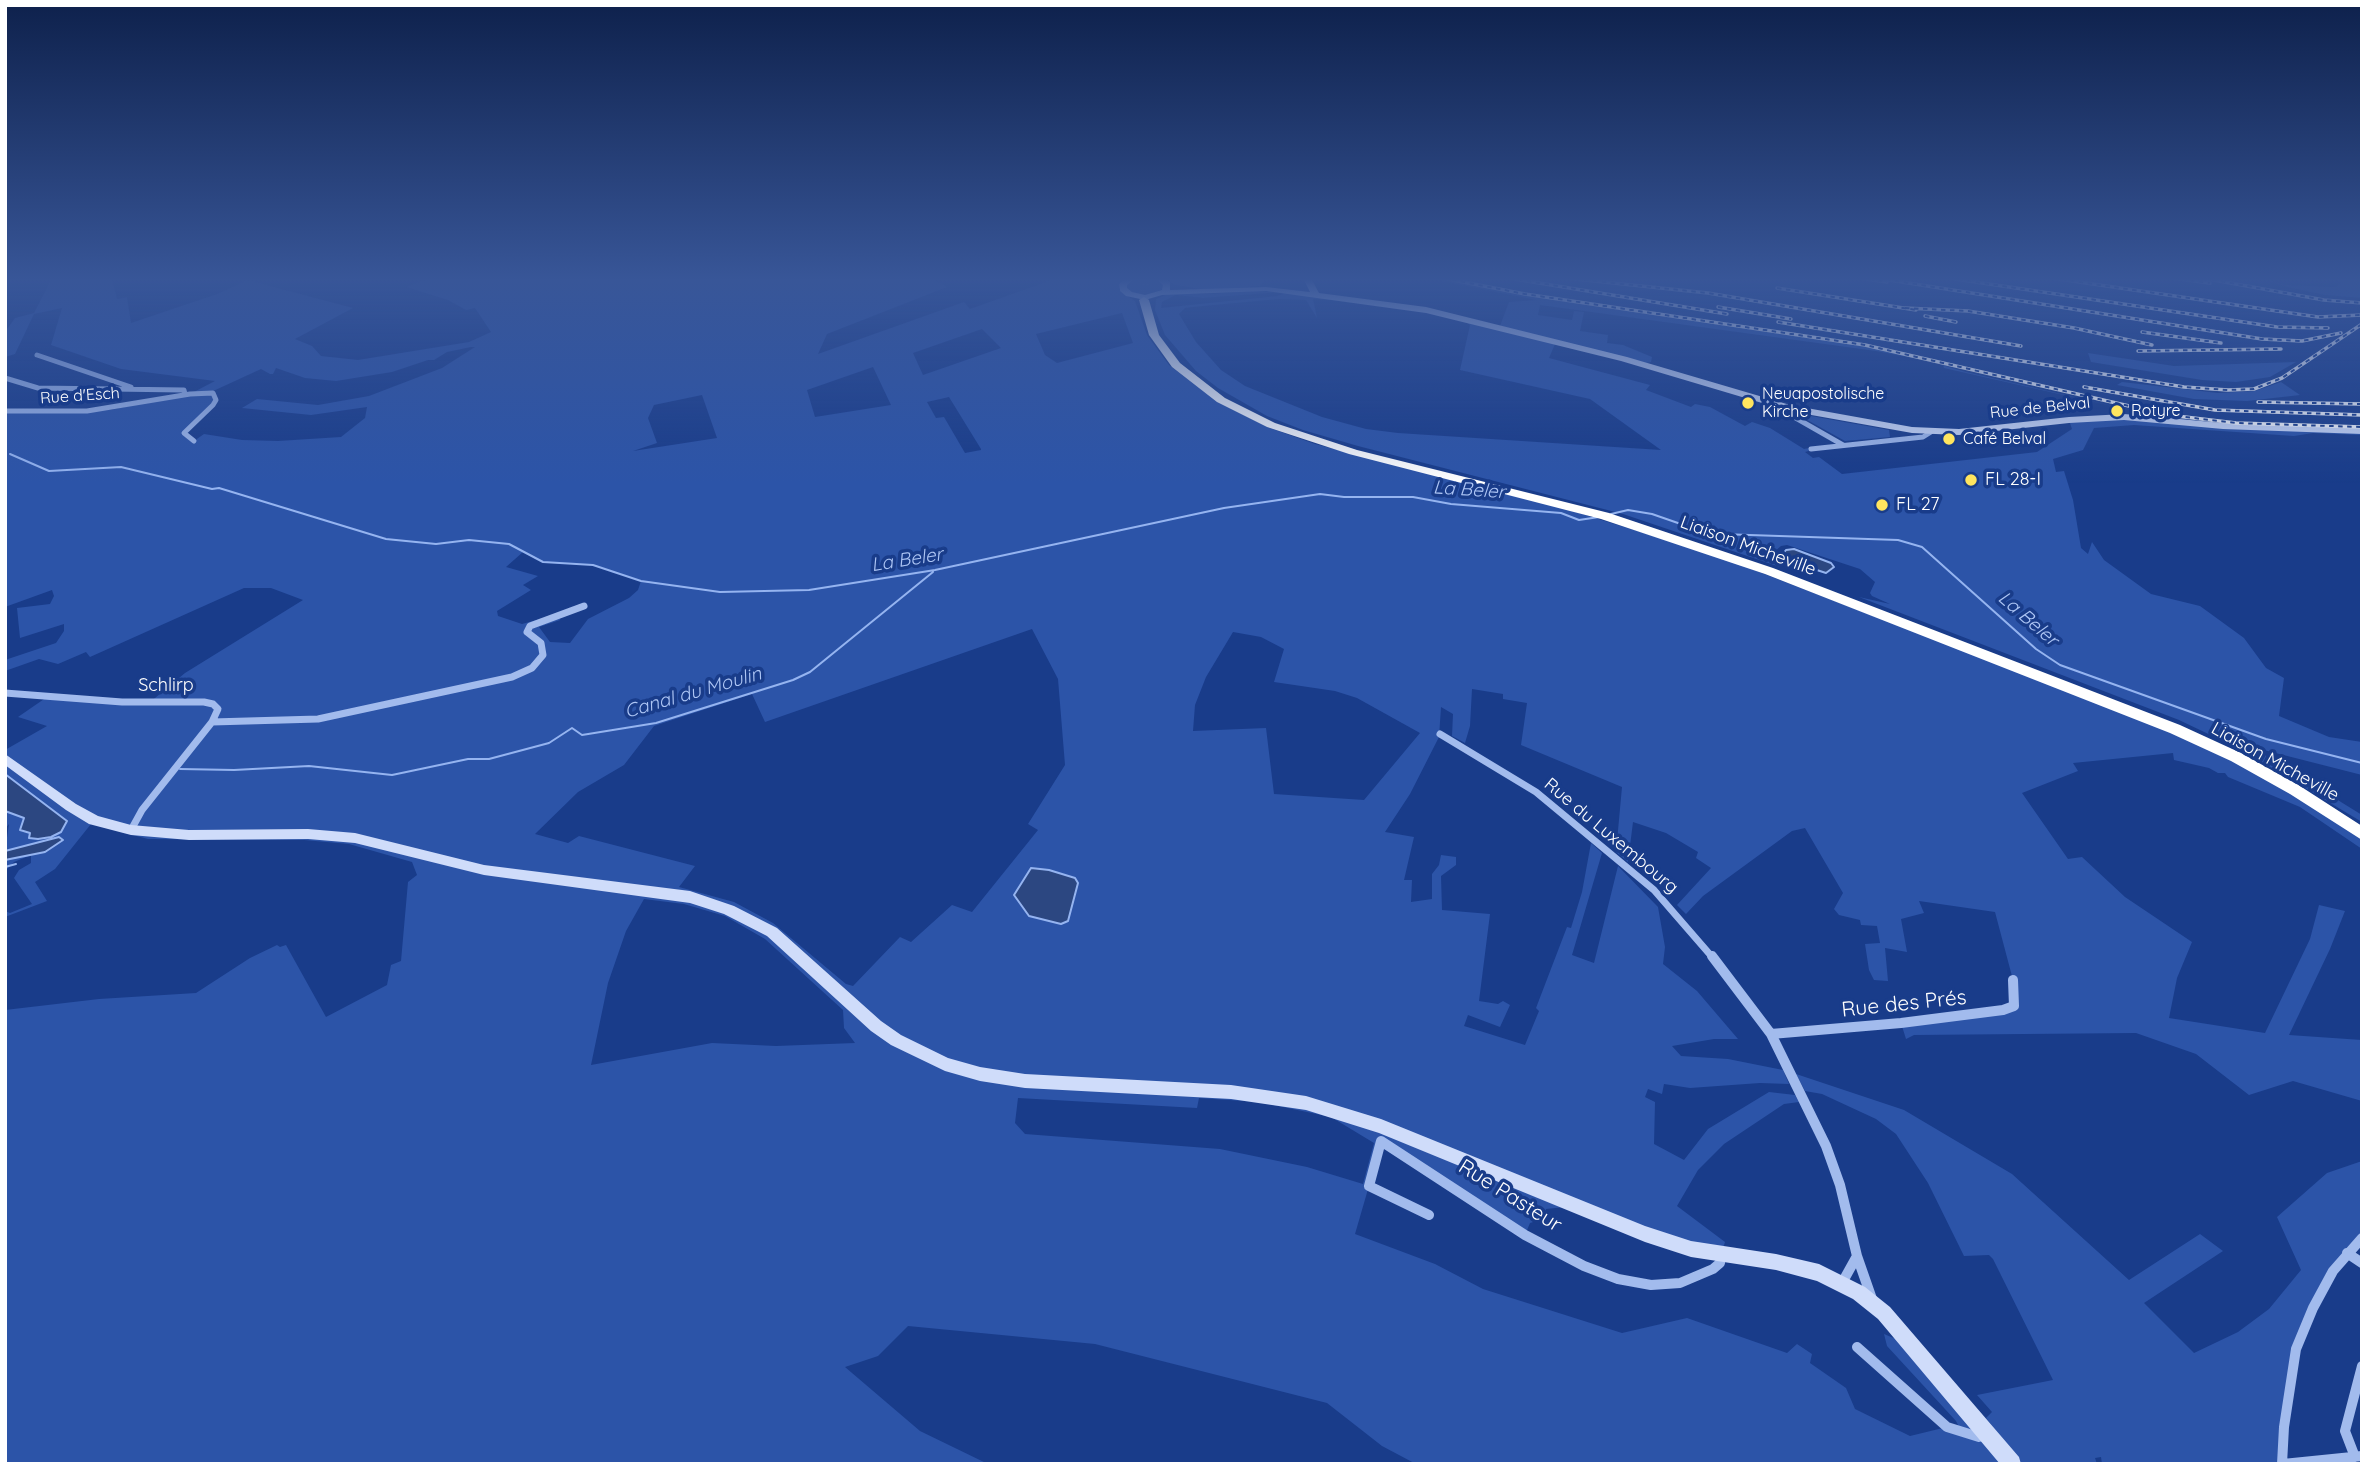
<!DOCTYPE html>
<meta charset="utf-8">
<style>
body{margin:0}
#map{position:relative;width:2367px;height:1469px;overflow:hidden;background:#193c8a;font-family:Quicksand,sans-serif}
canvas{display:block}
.frame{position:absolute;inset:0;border:7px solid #fff;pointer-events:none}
</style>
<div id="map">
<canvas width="2367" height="1469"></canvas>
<div class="frame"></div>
</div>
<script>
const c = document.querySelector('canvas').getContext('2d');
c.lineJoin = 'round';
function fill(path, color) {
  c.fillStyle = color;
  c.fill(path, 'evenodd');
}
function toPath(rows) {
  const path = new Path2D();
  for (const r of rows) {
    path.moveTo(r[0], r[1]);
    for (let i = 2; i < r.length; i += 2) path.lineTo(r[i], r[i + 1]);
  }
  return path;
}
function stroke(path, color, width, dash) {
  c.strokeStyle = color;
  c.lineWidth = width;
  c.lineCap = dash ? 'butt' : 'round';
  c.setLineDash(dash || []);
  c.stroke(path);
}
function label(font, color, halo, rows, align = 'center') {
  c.font = font + ' Quicksand,sans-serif';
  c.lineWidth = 7;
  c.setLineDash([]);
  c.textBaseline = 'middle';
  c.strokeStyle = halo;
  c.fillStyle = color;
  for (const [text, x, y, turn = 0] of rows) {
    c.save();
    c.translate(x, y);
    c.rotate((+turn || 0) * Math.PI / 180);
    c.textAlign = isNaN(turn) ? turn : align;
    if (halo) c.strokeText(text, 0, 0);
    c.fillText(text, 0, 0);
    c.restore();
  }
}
fill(toPath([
 [52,278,112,278,117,299,127,297,131,323,217,294,248,280,353,308,295,339,312,346,321,356,358,360,469,342,491,332,475,308,466,310,448,300,406,287,431,278,931,278,947,287,827,334,818,354,964,302,970,309,1057,278,1126,278,1119,284,1119,290,1135,301,1147,335,1169,365,1217,401,1267,427,1315,444,1566,509,1715,555,2133,716,2234,761,2293,794,2362,839,2362,849,2300,807,2228,777,2225,773,2218,773,2209,768,2174,760,2173,753,2073,763,2078,771,2022,793,2068,859,2082,857,2125,897,2192,942,2177,978,2169,1018,2265,1033,2310,939,2319,905,2345,911,2330,949,2289,1035,2362,1040,2362,1101,2293,1081,2249,1095,2196,1054,2136,1033,1914,1035,1906,1039,1901,1023,2014,1006,2013,980,1995,912,1919,901,1924,913,1901,919,1907,952,1885,948,1888,981,1874,980,1869,970,1865,944,1880,943,1877,926,1861,925,1860,920,1839,915,1834,909,1843,893,1805,828,1792,831,1703,896,1686,914,1677,905,1711,868,1696,858,1698,852,1666,833,1633,822,1628,862,1616,852,1622,787,1521,745,1527,703,1503,699,1503,694,1472,689,1470,726,1465,743,1452,736,1453,714,1441,707,1439,737,1410,794,1385,832,1414,837,1404,880,1412,880,1411,902,1432,899,1432,874,1439,865,1441,855,1456,857,1456,865,1441,876,1442,910,1490,914,1479,1001,1498,1004,1503,1001,1510,1005,1500,1027,1468,1015,1464,1026,1525,1045,1539,1011,1536,1008,1567,927,1571,928,1582,892,1591,843,1602,853,1572,955,1594,963,1618,866,1658,907,1665,947,1663,964,1697,991,1738,1039,1714,1039,1672,1046,1681,1056,1728,1059,1783,1070,1789,1084,1760,1083,1690,1088,1664,1084,1662,1094,1648,1089,1645,1097,1655,1102,1654,1144,1684,1160,1708,1129,1769,1092,1795,1095,1799,1102,1784,1104,1724,1144,1698,1170,1677,1206,1725,1242,1721,1255,1575,1206,1546,1209,1543,1219,1530,1223,1525,1235,1382,1141,1355,1234,1435,1264,1483,1289,1622,1333,1687,1318,1787,1353,1797,1344,1812,1354,1810,1363,1846,1388,1855,1409,1910,1436,1947,1427,1962,1433,1956,1421,1887,1346,1884,1334,1896,1339,2002,1464,1416,1464,1382,1446,1327,1403,1095,1344,908,1326,878,1356,845,1367,920,1431,988,1464,5,1464,5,1010,99,999,196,993,250,958,277,945,280,947,286,945,326,1017,387,985,391,965,401,961,408,882,417,875,412,862,349,844,304,840,148,839,91,824,55,869,35,882,47,901,5,917,5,911,10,913,32,904,14,878,19,870,31,863,31,855,14,862,5,871,5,860,31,853,45,852,59,838,5,851,9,824,5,829,5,811,24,818,31,833,30,838,67,822,5,774,5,750,47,726,18,717,47,697,149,703,185,673,303,600,271,588,244,588,90,657,86,652,58,664,39,659,5,671,5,660,56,643,64,631,64,624,20,638,17,608,50,604,54,596,52,590,5,607,5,411,110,410,190,394,215,381,121,369,51,345,62,308,34,314,15,354,5,357,5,332,15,318,34,313],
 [1122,313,1133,343,1057,363,1045,355,1036,334],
 [982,329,1001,348,923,375,913,353],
 [471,347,475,347,442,368,369,396,318,405,257,399,242,408,311,415,367,407,365,418,341,437,278,441,242,440,204,434,194,441,184,433,216,400,211,392,261,369,270,374,273,374,276,368,305,378,336,381,392,372,428,360,434,360,447,352],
 [873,367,891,405,815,417,807,390],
 [702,395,717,438,633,451,657,443,648,418,654,405],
 [949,397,981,449,981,450,965,453,944,417,936,418,927,402],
 [523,552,543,562,593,565,641,581,638,590,629,598,588,619,570,643,550,642,539,627,560,620,558,614,522,624,498,616,497,611,531,590,523,585,538,576,506,567],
 [1032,629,1058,679,1065,765,1028,824,1038,830,972,912,952,905,911,942,900,937,853,986,846,984,773,923,734,902,679,887,695,866,579,836,568,843,535,834,578,792,624,765,654,726,752,694,765,722],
 [1233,632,1261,637,1284,649,1274,682,1335,691,1357,698,1420,733,1364,800,1274,794,1266,728,1193,731,1195,705,1206,677],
 [644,899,684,904,725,916,765,939,843,1010,844,1028,855,1043,776,1046,712,1043,591,1065,608,983,626,931],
 [1018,1098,1197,1108,1199,1098,1259,1102,1331,1117,1374,1143,1363,1184,1307,1167,1220,1149,1025,1134,1015,1123],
 [1141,278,1159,280,1163,284,1163,289,1145,296,1135,294,1127,289,1127,284,1132,280],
 [1165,278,1267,278,1260,286,1207,290,1175,285],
 [1426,278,1438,278,1530,296,1875,348,1918,358,1966,372,2139,412,1944,368,1943,365,1919,359,1876,351,1540,305,1538,315,1572,320,1574,311,1584,312,1580,331,1608,335,1607,343,1623,345,1652,357,1651,362,1646,363,1500,326,1509,302,1536,300],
 [2261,278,2285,285,2336,287,2342,282,2332,278,2360,278,2362,298,2325,295,2287,287],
 [1255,291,1281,292,1203,298,1176,295,1162,302,1161,308,1277,296,1286,293,1347,301,1313,299,1317,318,1306,300,1279,299,1192,307,1185,308,1179,314,1196,342,1221,370,1245,386,1322,417,1366,429,1398,433,1661,450,1590,399,1460,370,1470,325,1466,322,1555,344,1549,358,1650,385,1646,390,1691,407,1695,404,1710,407,1745,426,1752,422,1770,428,1804,449,1809,448,1812,450,1805,452,1813,458,1819,457,1842,474,2037,452,2072,429,2069,420,2105,417,2173,420,2172,418,2221,424,2362,429,2362,435,2313,433,2294,436,2134,425,2094,428,2083,450,2053,459,2056,472,2064,471,2073,500,2081,548,2088,554,2092,542,2104,560,2151,594,2200,606,2244,638,2266,668,2284,678,2279,716,2329,737,2362,742,2362,775,2252,747,2362,815,2362,822,2242,750,2179,720,1859,597,1890,604,1872,596,1870,593,1875,582,1860,569,1787,545,1781,546,1774,552,1780,567,1623,514,1358,446,1303,430,1267,416,1218,388,1196,371,1165,335,1155,310,1156,299,1170,293,1205,294],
 [2088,353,2174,366,2296,362,2270,377,2236,382,2202,380,2091,362],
 [2122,382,2218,393,2255,391,2281,382,2300,395,2247,401,2194,399,2117,385],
 [1800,416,1811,416,1889,430,1890,437,1845,441],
 [1796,1074,1904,1110,2012,1174,2129,1280,2200,1234,2223,1251,2144,1303,2194,1353,2238,1332,2269,1309,2301,1270,2277,1217,2327,1173,2362,1161,2362,1238,2347,1253,2296,1349,2282,1464,2102,1464,2101,1457,2095,1458,2097,1464,2022,1464,1986,1418,1992,1412,1977,1395,2053,1380,1993,1259,1989,1255,1964,1256,1928,1183,1896,1134,1876,1119,1822,1094,1805,1091]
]), '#2c54a8');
const water = toPath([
 [1794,549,1831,563,1834,567,1826,573,1789,561,1783,554,1786,550,1794,549],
 [5,774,67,821,61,832,51,837,38,839,29,838,30,833,20,830,24,818,5,811,5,774],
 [59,837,63,840,45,852,5,860,5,851,59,837],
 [1031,868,1049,870,1075,878,1078,883,1068,921,1061,924,1029,916,1014,895,1031,868]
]);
fill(water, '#2c4781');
stroke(water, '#95b4f0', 2);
stroke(toPath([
 [10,454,49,471,121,467,212,489,219,488,386,539,436,544,469,540,509,544,543,562,593,565,641,581,720,592,809,590,935,570,1224,508,1320,494,1344,497,1413,497,1451,504,1561,513,1579,520,1599,517],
 [1611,514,1628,510,1652,514,1698,530,1720,534,1898,540,1922,547,2036,649,2060,665,2266,739,2362,763],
 [180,769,234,770,309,766,392,775,468,759,489,759,549,743,572,728,582,735,656,723,793,680,810,672,933,572],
 [5,867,16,864]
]), '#95b4f0', 2);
stroke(toPath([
 [1144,300,1145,278]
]), '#3c599c', 10, [10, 5]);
stroke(toPath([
 [37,355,131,387],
 [5,378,38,388,184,390,185,394],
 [1789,408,1794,417,1843,445],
 [5,411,87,411,190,394,213,393,216,400,213,405,184,433,194,441],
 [1811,449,1923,437,1931,432]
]), '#a2bbed', 5);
stroke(toPath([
 [5,693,122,702,204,702,213,704,218,709,212,722,142,810,131,830],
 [212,722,318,719,512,677,532,668,543,655,541,643,527,632,530,626,584,606],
 [1440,734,1536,792,1654,890,1713,958]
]), '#a2bbed', 7);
stroke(toPath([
 [1712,956,1771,1034,1826,1146,1840,1185,1857,1256,1872,1299],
 [1771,1034,1901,1023,2003,1010,2014,1006,2013,980],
 [1429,1215,1369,1186,1381,1141,1525,1235,1584,1266,1618,1279,1651,1285,1680,1283,1713,1269,1720,1263,1721,1255],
 [2347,1253,2362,1263],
 [1842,1283,1857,1256],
 [1857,1347,1947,1427,1979,1437,1986,1434],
 [2355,1457,2345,1431,2362,1366],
 [2282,1464,2284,1427,2296,1349,2313,1308,2333,1271,2362,1238],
 [2283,1464,2362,1456]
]), '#a2bbed', 10);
fill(toPath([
 [1127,278,1136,278,1127,285,1127,288,1132,292,1145,295,1162,290,1163,285,1155,278,1164,278,1170,282,1170,290,1266,287,1310,292,1303,278,1311,278,1319,293,1426,307,1627,357,1790,405,1912,427,1959,429,2069,417,2124,414,2223,423,2362,428,2362,434,2223,429,2124,420,2069,423,1959,435,1912,433,1789,411,1621,361,1426,313,1266,291,1162,295,1145,300,1126,296,1120,291,1119,284,1127,278],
 [5,754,76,804,98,816,131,825,189,830,308,829,355,833,484,865,690,891,734,906,777,928,881,1021,901,1035,948,1058,980,1067,1025,1074,1231,1085,1306,1096,1381,1119,1645,1226,1691,1241,1776,1254,1819,1264,1865,1287,1890,1307,2019,1457,2021,1464,2000,1464,1878,1319,1853,1299,1817,1281,1776,1270,1691,1257,1645,1242,1379,1133,1306,1110,1231,1099,1025,1088,980,1081,945,1071,891,1045,871,1031,767,936,724,914,690,903,484,875,355,843,308,839,189,840,131,835,89,824,66,810,5,765,5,754]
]), '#cfdcfa');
fill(toPath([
 [2356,278,2362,278,2362,280,2357,280,2356,278]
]), '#e9efff');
fill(toPath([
 [1156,278,1166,278,1167,279,1162,282,1156,278],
 [1144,297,1149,300,1159,335,1180,363,1225,398,1275,423,1357,450,1609,513,1773,568,2180,725,2241,753,2300,786,2362,826,2362,840,2290,794,2231,761,2170,733,1765,574,1601,519,1349,454,1267,427,1217,402,1172,367,1149,335,1139,300,1144,297]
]), '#fff');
const rail = toPath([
 [1443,278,1525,294,1865,345,2168,415,2236,423,2362,427],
 [1509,278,1727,314],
 [1566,278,1708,293,2021,346],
 [1860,278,1887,282],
 [1877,278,2262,339,2302,341,2341,333],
 [1949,278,2277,327,2328,328],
 [2052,278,2318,317,2362,315],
 [2172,278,2210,283],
 [2203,278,2324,300,2362,303],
 [1777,288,1916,310],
 [1718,307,1791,319],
 [1905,308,1968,311,2074,328,2152,345],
 [1925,316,1956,322],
 [1778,322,2184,387,2228,390,2254,389,2282,378,2362,324],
 [2142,332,2221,343],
 [2138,351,2281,349],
 [2084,387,2215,410,2362,415],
 [2258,402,2362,404]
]);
stroke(rail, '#fff', 3.5);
stroke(rail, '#193c8a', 2, [4.5]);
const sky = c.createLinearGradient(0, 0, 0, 483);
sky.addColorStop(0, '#0e214c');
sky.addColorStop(0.58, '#385698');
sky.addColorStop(1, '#38569800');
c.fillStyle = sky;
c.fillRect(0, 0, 2367, 483);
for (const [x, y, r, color] of [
 [1748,403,7,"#ffe55f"],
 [2117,411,7,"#ffe55f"],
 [1949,439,7,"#ffe55f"],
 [1971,480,7,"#ffe55f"],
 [1882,505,7,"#ffe55f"]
]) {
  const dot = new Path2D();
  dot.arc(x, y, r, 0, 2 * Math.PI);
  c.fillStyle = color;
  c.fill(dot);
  stroke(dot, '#193c8a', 2.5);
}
label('16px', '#fff', '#193c8a', [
 ["Neuapostolische",1762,394],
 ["Kirche",1762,412],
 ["Rotyre",2131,411],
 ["Café Belval",1963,439]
], 'left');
label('16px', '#fff', '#193c8a', [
 ["Rue d'Esch",80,396,-4],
 ["Rue de Belval",2040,408,-6]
]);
label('18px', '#fff', '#193c8a', [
 ["FL 28-I",1985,480],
 ["FL 27",1896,505]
], 'left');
label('18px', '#fff', '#193c8a', [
 ["Liaison Micheville",1748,546,20],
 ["Schlirp",166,686],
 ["Liaison Micheville",2275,762,29],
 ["Rue du Luxembourg",1611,836,40]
]);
label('italic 19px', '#aec6f5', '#193c8a', [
 ["La Beler",1469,490,4],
 ["La Beler",907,560,-9],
 ["La Beler",2028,619,41],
 ["Canal du Moulin",693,693,-16]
]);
label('21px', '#fff', '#193c8a', [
 ["Rue des Prés",1904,1004,-6],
 ["Rue Pasteur",1510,1196,32]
]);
</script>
